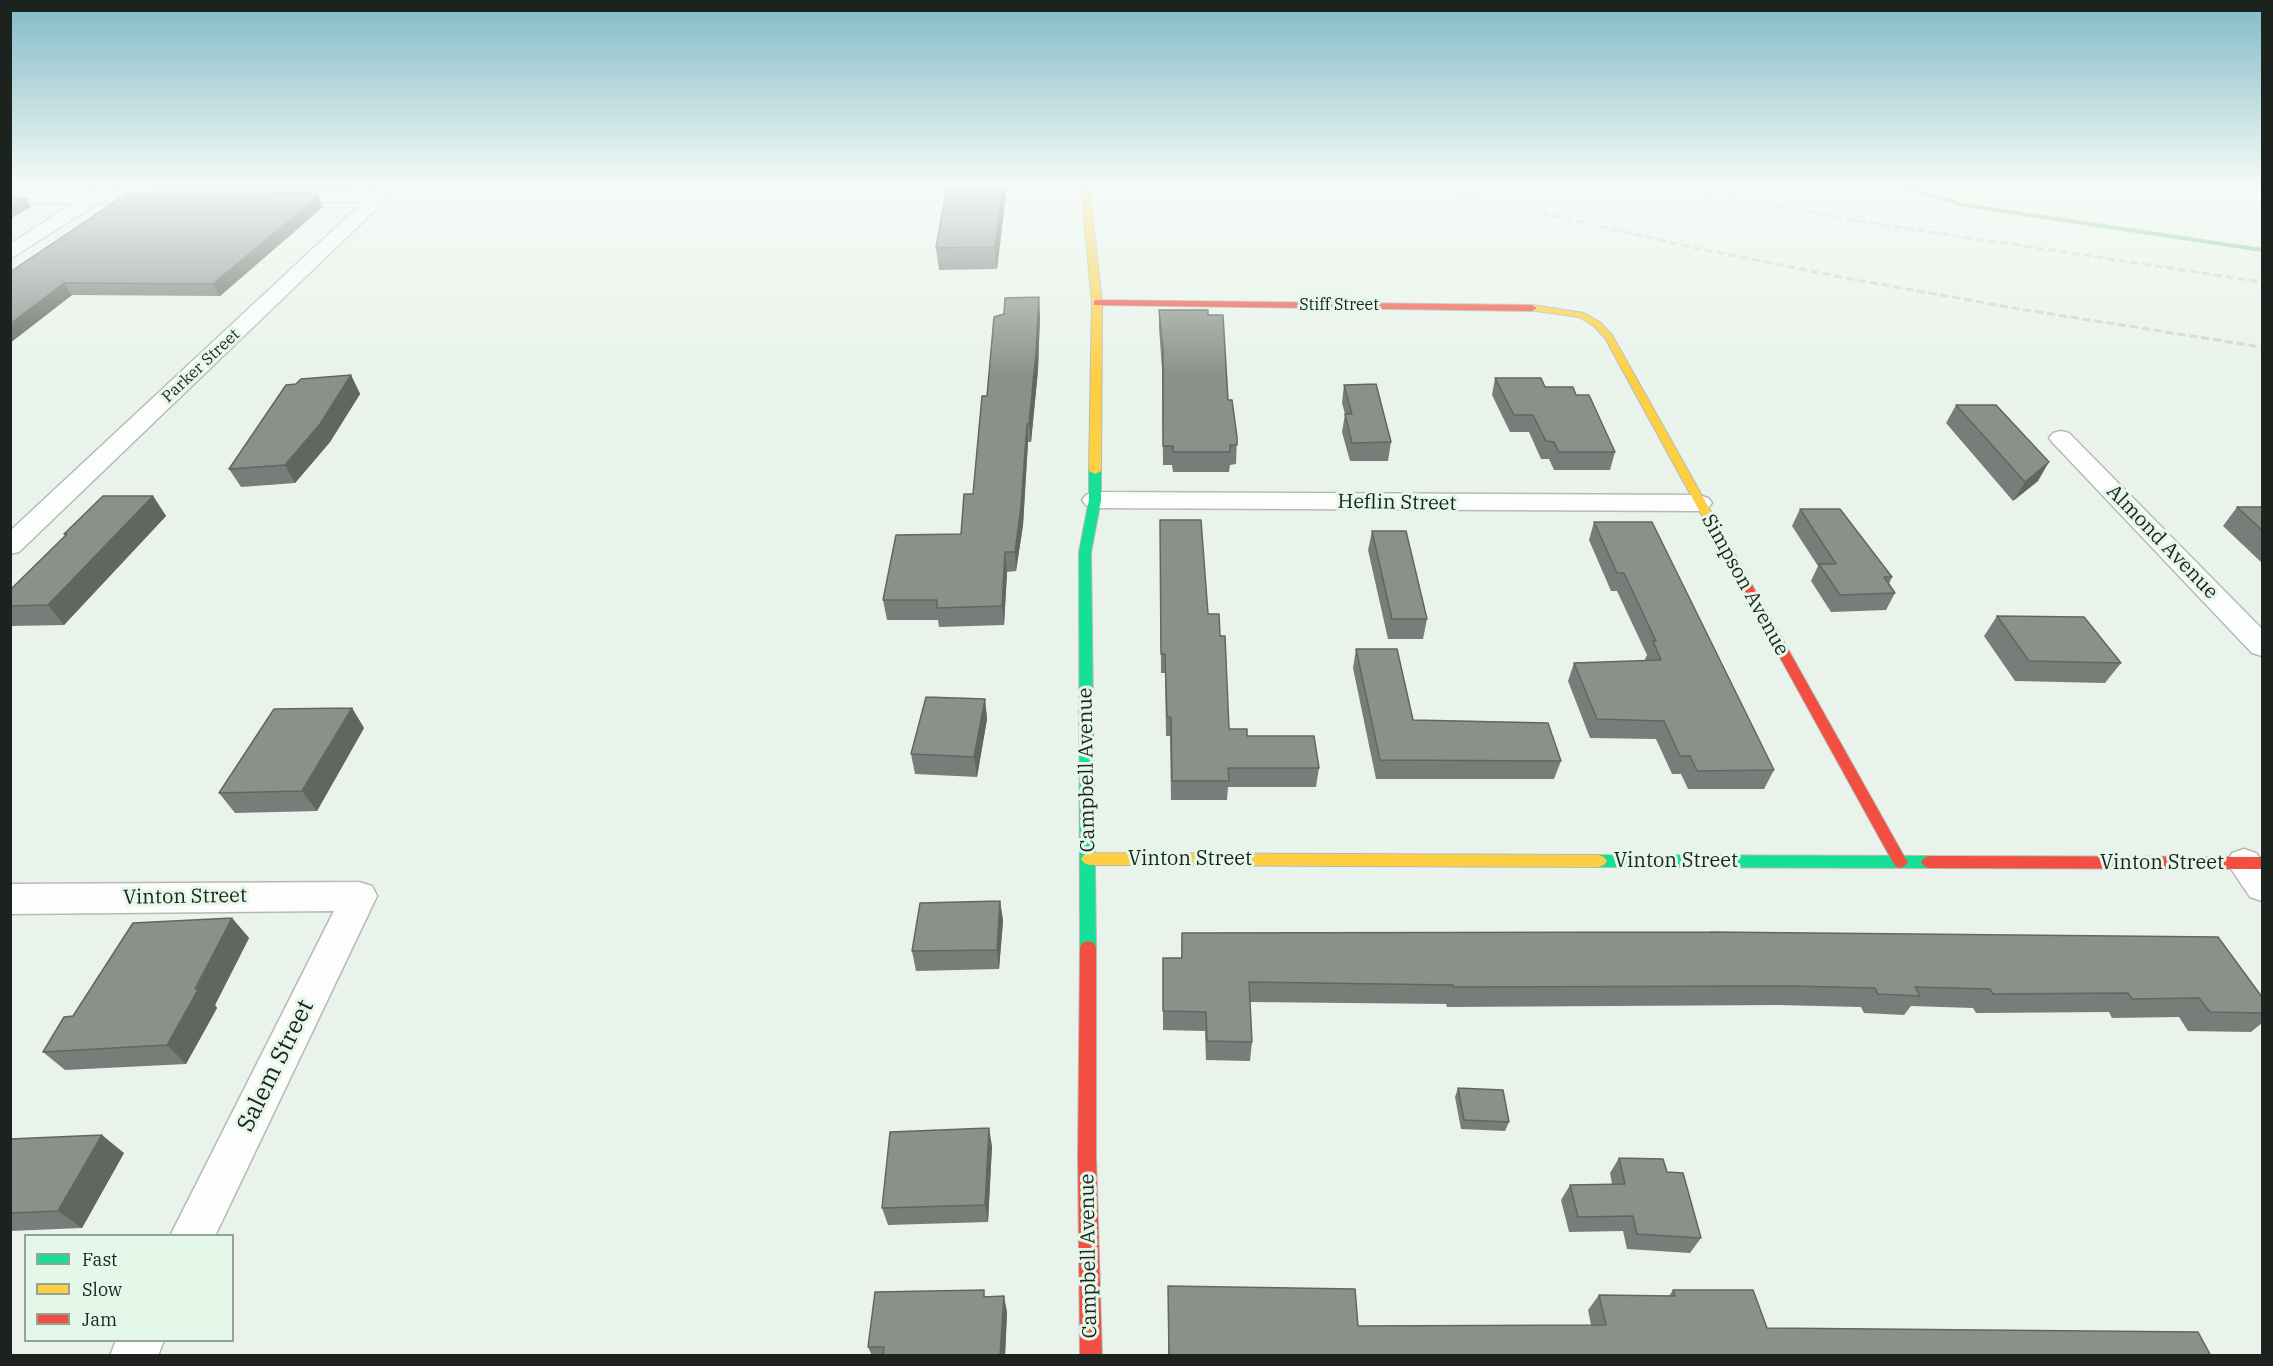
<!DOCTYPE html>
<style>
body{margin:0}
#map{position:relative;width:2273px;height:1366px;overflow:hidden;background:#e9f3eb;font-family:"IBM Plex Serif",serif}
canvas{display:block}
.frame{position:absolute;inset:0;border:12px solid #1c231e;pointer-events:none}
.legend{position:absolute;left:24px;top:1234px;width:210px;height:108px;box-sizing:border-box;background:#e5f7e8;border:2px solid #95a297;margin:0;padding:8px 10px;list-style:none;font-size:18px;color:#1c231e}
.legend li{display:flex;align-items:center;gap:12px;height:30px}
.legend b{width:30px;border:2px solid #95a297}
</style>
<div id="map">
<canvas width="2273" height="1366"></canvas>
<div class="frame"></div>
<ul class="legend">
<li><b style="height:8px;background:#16e098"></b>Fast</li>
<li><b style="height:8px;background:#ffcf43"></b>Slow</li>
<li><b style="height:8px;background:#f24e42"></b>Jam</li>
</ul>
</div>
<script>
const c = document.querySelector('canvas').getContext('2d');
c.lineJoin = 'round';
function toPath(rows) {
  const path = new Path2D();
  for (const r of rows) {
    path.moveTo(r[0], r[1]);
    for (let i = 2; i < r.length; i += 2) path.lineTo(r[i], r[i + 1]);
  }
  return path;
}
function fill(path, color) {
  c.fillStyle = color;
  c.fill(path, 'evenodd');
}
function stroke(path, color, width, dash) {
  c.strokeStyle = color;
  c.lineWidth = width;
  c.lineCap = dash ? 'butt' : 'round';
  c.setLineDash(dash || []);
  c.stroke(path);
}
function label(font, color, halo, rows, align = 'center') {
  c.font = font + ' "IBM Plex Serif",serif';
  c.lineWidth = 6;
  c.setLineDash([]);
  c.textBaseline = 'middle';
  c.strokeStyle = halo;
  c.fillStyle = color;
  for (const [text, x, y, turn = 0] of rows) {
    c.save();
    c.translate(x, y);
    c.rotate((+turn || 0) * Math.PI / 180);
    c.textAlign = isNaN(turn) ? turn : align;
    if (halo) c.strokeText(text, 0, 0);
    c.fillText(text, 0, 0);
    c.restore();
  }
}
fill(toPath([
 [1894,186,1904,186,1964,203,2262,248,2262,252,1963,207,1894,186]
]), '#85c396');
const street = toPath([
 [381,186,400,186,19,552,10,554,10,531,363,202,277,202,271,201,268,197,271,193,375,192,381,186],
 [160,192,166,193,169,197,166,201,98,203,10,259,10,244,73,203,10,203,10,193,160,192],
 [2061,431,2069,433,2262,629,2262,656,2252,653,2053,443,2049,438,2053,433,2061,431],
 [1095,492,1699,495,1708,498,1712,503,1708,508,1699,511,1095,508,1086,505,1082,500,1086,495,1095,492],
 [2244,849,2256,853,2262,861,2262,901,2250,897,2227,863,2232,853,2244,849],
 [359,882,372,886,377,896,215,1236,170,1236,334,911,10,914,10,884,359,882],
 [116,1340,164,1340,158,1356,110,1356,116,1340]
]);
const fast = toPath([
 [1095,468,1101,471,1101,500,1091,552,1096,948,1094,953,1088,955,1082,953,1080,948,1079,552,1089,500,1089,471,1095,468],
 [1599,855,1929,856,1934,858,1937,862,1934,866,1929,868,1599,867,1594,865,1591,861,1594,857,1599,855]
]);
const slow = toPath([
 [1081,186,1089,186,1102,303,1101,471,1095,474,1089,471,1092,303,1081,186],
 [1532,305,1584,313,1600,322,1612,335,1747,576,1745,579,1737,579,1735,576,1605,338,1594,326,1579,317,1529,310,1527,308,1532,305],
 [1089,853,1599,855,1604,857,1607,861,1604,865,1599,867,1089,865,1084,863,1081,859,1084,855,1089,853]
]);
const jam = toPath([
 [1097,300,1532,305,1537,308,1532,311,1094,305,1094,301,1097,300],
 [1741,572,1747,576,1905,858,1908,862,1905,866,1900,868,1895,866,1735,576,1741,572],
 [1929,856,2262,857,2262,869,1929,868,1924,866,1921,862,1924,858,1929,856],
 [1088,941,1094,943,1096,948,1096,1156,1102,1356,1080,1356,1078,1156,1080,948,1082,943,1088,941]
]);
stroke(street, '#b4bbb5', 3);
stroke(fast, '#b4bbb5', 2);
stroke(slow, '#b4bbb5', 2);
stroke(jam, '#b4bbb5', 2);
fill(street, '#fcfdfc');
fill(fast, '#16e098');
fill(slow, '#ffcf43');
fill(jam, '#f24e42');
stroke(toPath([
 [1424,186,1695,248,1851,279,2019,309,2262,347],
 [1669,186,1871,223,2262,282]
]), '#d0d4d1', 3, [8, 4]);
fill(toPath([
 [152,186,338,186,333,190,154,190],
 [1007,186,997,269,939,270,936,248],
 [311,193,312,195,318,196,323,207,220,296,72,295,10,343,10,272],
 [1159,310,1228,400,1237,437,1236,464,1230,465,1229,472,1173,472,1172,465,1163,465,1162,369,1159,328],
 [1040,315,1038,370,1031,442,1028,442,1023,525,1016,571,1007,572,1004,625,939,627,938,620,887,620,883,600,961,534,973,494,987,396],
 [351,375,360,394,330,442,295,483,241,487,229,469,296,384],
 [1495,378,1545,387,1576,395,1615,452,1610,470,1554,470,1549,459,1541,459,1529,432,1510,432,1492,395],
 [1344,385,1391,442,1388,461,1350,461,1342,432,1345,414,1342,403],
 [1956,405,2038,481,2013,501,1946,423],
 [153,496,166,516,64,625,11,626,10,590,65,536,64,534],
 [2237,507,2262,507,2262,563,2223,526],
 [1800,509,1892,577,1889,584,1895,593,1886,610,1831,612,1811,581,1818,566,1792,526],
 [1594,522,1774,770,1764,789,1688,789,1681,774,1672,774,1656,739,1590,738,1568,681,1574,663,1646,661,1645,659,1647,655,1617,591,1611,591,1589,540],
 [1372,531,1427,619,1423,639,1388,639,1368,550],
 [1160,538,1208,614,1220,636,1229,729,1319,768,1316,787,1228,787,1227,800,1171,800,1170,736,1166,736,1165,673,1161,673],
 [1997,616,2121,663,2105,683,2015,681,1984,636],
 [1356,649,1413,720,1561,761,1554,779,1376,779,1353,668],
 [985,699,987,719,977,777,915,774,911,754],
 [352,708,364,728,317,811,235,813,219,793],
 [1000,901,1003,921,999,969,916,971,912,951],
 [232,918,249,938,215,1005,217,1008,186,1064,65,1070,43,1052,73,1016],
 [1182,933,2262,997,2262,1023,2251,1032,2188,1031,2179,1017,2112,1018,2109,1012,1976,1013,1973,1008,1911,1006,1904,1015,1864,1013,1861,1007,1778,1005,1447,1007,1446,1004,1250,1002,1252,1042,1250,1061,1206,1060,1205,1031,1163,1030,1163,958,1181,958],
 [1458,1088,1509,1122,1505,1131,1461,1129,1455,1097],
 [10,1139,124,1153,82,1228,10,1231],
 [992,1146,988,1222,888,1225,882,1208],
 [1619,1158,1701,1238,1690,1253,1627,1249,1623,1231,1569,1232,1561,1200,1570,1185,1612,1184,1610,1173],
 [1168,1286,1358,1326,1591,1325,1588,1310,1599,1295,1669,1296,1673,1290,1767,1328,2211,1356,1168,1356],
 [986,1297,1007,1312,1005,1356,872,1356,868,1347]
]), '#777d78');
fill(toPath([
 [331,186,338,186,333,190],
 [1003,186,1007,186,997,269,995,247],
 [311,193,314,200,318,196,323,207,220,296,213,284],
 [26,198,31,207,10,219,10,208],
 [64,283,72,295,10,343,10,324],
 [1039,297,1040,315,1038,370,1031,442,1029,424],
 [351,375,360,394,330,442,295,483,285,465],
 [1027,424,1028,442,1023,525,1016,571,1015,552],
 [2049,462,2038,481,2013,501,2025,482],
 [153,496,166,516,64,625,48,605],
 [1005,552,1007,572,1004,625,1002,606],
 [985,699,987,719,977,777,974,757],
 [352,708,364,728,317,811,302,791],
 [1000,901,1003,921,999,969,997,950],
 [232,918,249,938,215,1005,217,1008,186,1064,167,1045],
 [989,1128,992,1146,988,1222,985,1205],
 [102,1135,124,1153,82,1228,58,1211],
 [1004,1296,1007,1312,1005,1356,1000,1356]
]), '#616661');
const building = toPath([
 [947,186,1003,186,995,247,936,248,947,186],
 [311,193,309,195,318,196,213,284,64,283,10,324,10,272,126,194,311,193],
 [10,198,26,198,10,208,10,198],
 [1039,297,1036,353,1029,424,1027,424,1021,506,1015,552,1005,552,1002,606,937,608,937,600,883,600,896,535,961,534,964,494,973,494,982,396,987,396,994,317,1004,314,1005,298,1039,297],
 [1159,310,1208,310,1208,315,1223,315,1228,400,1232,400,1237,437,1237,445,1230,445,1230,452,1173,452,1173,446,1163,446,1163,350,1159,310],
 [351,375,320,424,285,465,229,469,286,385,296,384,301,379,351,375],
 [1495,378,1541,378,1545,387,1573,387,1576,395,1589,395,1615,452,1559,452,1554,442,1546,441,1533,415,1514,415,1495,378],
 [1376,384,1391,442,1352,443,1345,414,1352,414,1344,385,1376,384],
 [1956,405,1996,405,2049,462,2025,482,1956,405],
 [103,496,153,496,48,605,10,606,10,590,67,534,64,534,103,496],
 [2237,507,2262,507,2262,530,2237,507],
 [1800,509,1840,509,1892,577,1884,577,1895,593,1840,595,1819,564,1836,564,1800,509],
 [1160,520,1201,520,1208,614,1219,614,1220,636,1225,636,1229,729,1247,729,1247,736,1314,736,1319,768,1228,768,1229,781,1172,781,1171,717,1167,717,1165,654,1161,654,1160,520],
 [1594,522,1652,522,1774,770,1697,771,1690,756,1680,756,1664,721,1597,719,1574,663,1661,660,1653,641,1656,641,1624,573,1617,573,1594,522],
 [1372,531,1406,531,1427,619,1392,619,1372,531],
 [1997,616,2084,617,2121,663,2029,661,1997,616],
 [1356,649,1397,649,1413,720,1548,723,1561,761,1380,760,1356,649],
 [926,697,985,699,974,757,911,754,926,697],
 [352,708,302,791,219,793,274,709,352,708],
 [1000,901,997,950,912,951,920,903,1000,901],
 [232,918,195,989,199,988,167,1045,43,1052,64,1017,73,1016,133,923,232,918],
 [1710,932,2218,937,2262,997,2262,1013,2210,1012,2199,998,2132,999,2128,993,1993,994,1990,989,1915,987,1920,996,1878,994,1875,988,1791,986,1453,987,1453,985,1249,982,1252,1042,1207,1041,1206,1012,1163,1011,1163,958,1182,958,1182,933,1710,932],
 [1458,1088,1503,1090,1509,1122,1464,1120,1458,1088],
 [989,1128,985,1205,882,1208,890,1132,989,1128],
 [102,1135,58,1211,10,1213,10,1139,102,1135],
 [1619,1158,1663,1159,1667,1172,1683,1173,1701,1238,1637,1234,1633,1216,1578,1217,1570,1185,1625,1184,1619,1158],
 [1168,1286,1355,1289,1358,1326,1606,1325,1599,1295,1675,1296,1673,1290,1753,1290,1767,1328,2198,1332,2211,1356,1169,1356,1168,1286],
 [984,1290,984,1297,1004,1296,1000,1356,883,1356,884,1347,868,1347,875,1292,984,1290]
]);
fill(building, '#8a918b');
stroke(building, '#616661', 1.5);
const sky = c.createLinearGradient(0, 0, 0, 377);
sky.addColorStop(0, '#80bac7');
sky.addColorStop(0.49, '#f5faf6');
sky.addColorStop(1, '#f5faf600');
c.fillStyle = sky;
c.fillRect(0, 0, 2273, 377);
label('16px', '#1c231e', '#e5f7e8', [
 ["Stiff Street",1339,305],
 ["Parker Street",201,366,-43]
]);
label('20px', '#1c231e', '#e5f7e8', [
 ["Heflin Street",1397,503,1],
 ["Almond Avenue",2162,542,46],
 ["Simpson Avenue",1745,585,61],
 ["Campbell Avenue",1087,770,-91],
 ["Vinton Street",1190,859],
 ["Vinton Street",1676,861],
 ["Vinton Street",2162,863],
 ["Vinton Street",185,897,-1],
 ["Campbell Avenue",1089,1256,-91]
]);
label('24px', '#1c231e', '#e5f7e8', [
 ["Salem Street",276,1066,-64]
]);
</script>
